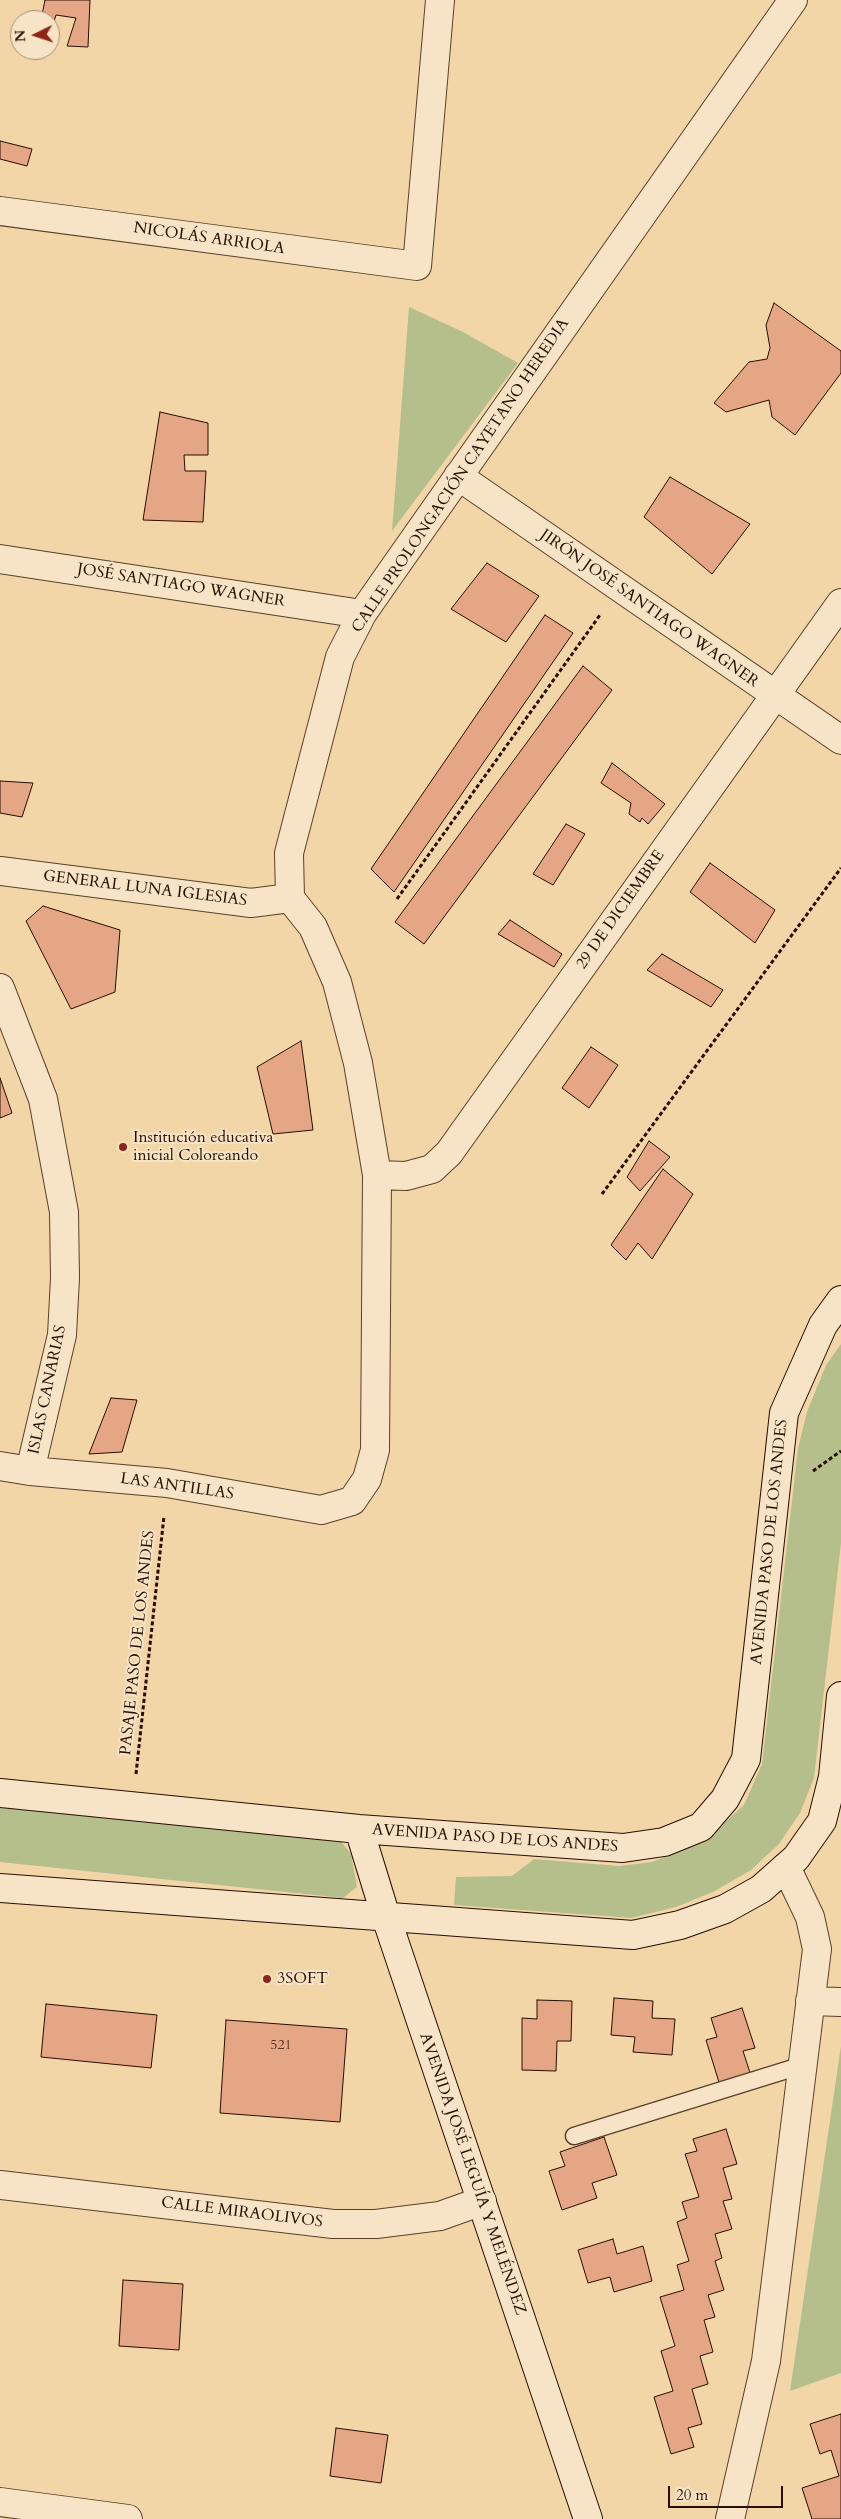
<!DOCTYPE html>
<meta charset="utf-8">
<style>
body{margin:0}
#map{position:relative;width:841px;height:2519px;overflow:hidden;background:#f2d6a8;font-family:Cardo,serif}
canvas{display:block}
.north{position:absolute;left:10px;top:10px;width:50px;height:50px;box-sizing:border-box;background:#f7e4c6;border:1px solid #a58e77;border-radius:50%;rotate:266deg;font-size:14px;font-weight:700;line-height:20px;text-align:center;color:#290d00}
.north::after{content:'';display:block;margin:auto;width:18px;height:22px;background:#8f2418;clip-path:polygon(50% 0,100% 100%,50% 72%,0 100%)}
.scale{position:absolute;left:668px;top:2486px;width:115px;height:22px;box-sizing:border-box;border:2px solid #290d00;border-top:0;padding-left:6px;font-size:15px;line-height:18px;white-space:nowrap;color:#290d00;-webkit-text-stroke:4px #f7e4c6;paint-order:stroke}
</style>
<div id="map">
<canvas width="841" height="2519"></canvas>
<div class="north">N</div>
<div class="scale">20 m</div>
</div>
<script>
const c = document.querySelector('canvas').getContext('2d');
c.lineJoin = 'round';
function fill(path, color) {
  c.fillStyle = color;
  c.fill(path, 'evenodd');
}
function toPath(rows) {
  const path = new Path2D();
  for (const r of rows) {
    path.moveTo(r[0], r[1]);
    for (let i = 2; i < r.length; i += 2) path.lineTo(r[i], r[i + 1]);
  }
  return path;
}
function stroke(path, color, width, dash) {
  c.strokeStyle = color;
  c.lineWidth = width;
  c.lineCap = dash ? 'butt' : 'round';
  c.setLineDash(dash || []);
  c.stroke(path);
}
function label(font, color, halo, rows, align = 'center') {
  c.font = font + ' Cardo,serif';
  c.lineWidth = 4;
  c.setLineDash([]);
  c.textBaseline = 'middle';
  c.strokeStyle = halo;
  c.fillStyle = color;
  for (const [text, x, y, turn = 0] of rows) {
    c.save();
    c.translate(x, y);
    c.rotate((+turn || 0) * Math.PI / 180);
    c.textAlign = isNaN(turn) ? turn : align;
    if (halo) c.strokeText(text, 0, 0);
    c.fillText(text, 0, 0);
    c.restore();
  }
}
fill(toPath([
 [409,307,463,332,518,363,392,531],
 [841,1344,841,1543,814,1778,800,1813,779,1844,751,1870,715,1891,676,1907,631,1918,454,1905,456,1877,512,1876,534,1859,619,1866,652,1862,684,1849,714,1832,744,1805,762,1764,798,1448,807,1412,826,1365],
 [0,1807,339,1839,351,1854,357,1887,343,1898,0,1862],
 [841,2046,841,2373,790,2391]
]), '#b4bf8c');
const building = toPath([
 [45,0,90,0,88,47,67,46,76,18,56,15,50,34,50,20,41,20,45,0],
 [0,141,32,149,27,166,0,159,0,141],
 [774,303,841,351,841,373,795,435,772,417,769,400,726,412,714,403,749,362,767,359,770,348,766,325,774,303],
 [160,412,208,423,208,455,184,455,185,471,206,471,203,522,143,520,160,412],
 [670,477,750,524,712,574,644,517,670,477],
 [487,563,539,596,506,642,451,609,487,563],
 [545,615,573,633,394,892,371,869,545,615],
 [583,666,612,690,424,944,395,922,583,666],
 [612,763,665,804,648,824,642,818,640,822,629,814,631,803,601,783,612,763],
 [0,781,33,783,22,817,0,813,0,781],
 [566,824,585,834,553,885,533,874,566,824],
 [710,863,775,910,755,943,690,892,710,863],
 [43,906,120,930,115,992,71,1009,26,921,43,906],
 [510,920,562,954,554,967,498,934,510,920],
 [662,954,723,990,711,1007,647,970,662,954],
 [301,1041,313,1130,273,1134,257,1067,301,1041],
 [591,1047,618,1065,589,1108,562,1088,591,1047],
 [0,1078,12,1113,0,1118,0,1078],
 [649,1141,670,1157,640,1191,627,1177,649,1141],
 [663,1169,693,1194,652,1259,638,1243,626,1260,611,1245,663,1169],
 [111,1398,137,1400,122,1452,89,1454,111,1398],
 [614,1998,653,2001,652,2018,675,2019,672,2055,633,2052,635,2037,611,2035,614,1998],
 [537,2000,572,2001,571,2041,557,2041,556,2071,522,2070,522,2018,537,2019,537,2000],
 [46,2004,157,2015,151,2068,41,2057,46,2004],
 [742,2008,755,2048,743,2051,752,2079,721,2089,706,2040,717,2037,711,2018,742,2008],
 [226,2020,347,2029,340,2122,220,2113,226,2020],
 [726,2129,737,2164,723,2168,732,2199,723,2201,732,2229,715,2234,722,2258,715,2261,724,2290,708,2295,715,2317,704,2320,713,2352,700,2356,708,2384,692,2389,702,2424,688,2428,694,2447,671,2454,654,2397,673,2391,661,2351,675,2346,660,2297,684,2290,677,2265,689,2261,677,2222,687,2218,682,2202,699,2197,685,2154,697,2151,693,2139,726,2129],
 [604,2137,617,2175,592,2183,597,2198,562,2210,549,2171,565,2166,560,2152,604,2137],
 [613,2239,617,2254,643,2246,652,2281,614,2292,610,2277,588,2283,578,2250,613,2239],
 [123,2280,183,2284,179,2350,119,2346,123,2280],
 [841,2414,841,2519,812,2519,802,2488,839,2476,831,2450,820,2454,810,2424,841,2414],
 [336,2428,388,2435,381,2483,330,2476,336,2428]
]);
fill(building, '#e4a685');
stroke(building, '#290d00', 1);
const lane = toPath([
 [574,2136,803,2065]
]);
const street = toPath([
 [0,211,417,266,440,0],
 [458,476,841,740],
 [0,559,362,614],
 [0,871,251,903,290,898],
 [0,988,43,1099,64,1212,65,1278,62,1335,30,1471],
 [377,1175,406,1176,432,1169,449,1153,841,603],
 [0,1466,30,1471,167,1483,321,1510,352,1501,367,1479,375,1450,377,1175,358,1063,337,982,313,927,290,898,289,853,340,657,362,614,387,578,793,0],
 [810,2001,841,2002],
 [0,2185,333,2224,376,2224,440,2216,482,2201],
 [0,2502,128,2519],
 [730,2519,766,2361,817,1949,810,1917,786,1867]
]);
const secondary = toPath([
 [0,1793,359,1829,623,1848,664,1842,701,1827,725,1799,746,1759,784,1413,823,1325,841,1300],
 [359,1829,386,1917,588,2519],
 [0,1888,633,1935,680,1925,725,1909,761,1889,796,1858,822,1821,833,1777,841,1696]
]);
stroke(lane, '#5b3f2a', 19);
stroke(street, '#5b3f2a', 30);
stroke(secondary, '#290d00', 30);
stroke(toPath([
 [397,899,600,615],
 [602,1194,841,868],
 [813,1471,841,1451],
 [136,1774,164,1516]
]), '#290d00', 3, [4, 2.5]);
stroke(lane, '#f7e4c6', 16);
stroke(street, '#f7e4c6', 28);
stroke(secondary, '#f7e4c6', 28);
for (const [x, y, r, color] of [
 [123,1147,5,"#8f2418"],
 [267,1979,5,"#8f2418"]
]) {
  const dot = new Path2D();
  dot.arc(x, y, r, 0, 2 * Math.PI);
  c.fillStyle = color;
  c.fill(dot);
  stroke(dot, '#f7e4c6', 2);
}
label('14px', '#583321', null, [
 ["521",281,2046]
]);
label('16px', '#290d00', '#f7e4c6', [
 ["NICOLÁS ARRIOLA",209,239,8],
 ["CALLE PROLONGACIÓN CAYETANO HEREDIA",461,476,-56],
 ["JOSÉ SANTIAGO WAGNER",181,586,9],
 ["JIRÓN JOSÉ SANTIAGO WAGNER",649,609,35],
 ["GENERAL LUNA IGLESIAS",145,889,7],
 ["29 DE DICIEMBRE",621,910,-55],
 ["ISLAS CANARIAS",48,1390,-78],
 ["LAS ANTILLAS",177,1487,8],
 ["AVENIDA PASO DE LOS ANDES",770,1542,-84],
 ["PASAJE PASO DE LOS ANDES",138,1643,-84],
 ["AVENIDA PASO DE LOS ANDES",495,1839,4],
 ["AVENIDA JOSÉ LEGUÍA Y MELÉNDEZ",472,2174,71],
 ["CALLE MIRAOLIVOS",242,2213,7]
]);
label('16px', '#290d00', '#f7e4c6', [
 ["Institución educativa",133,1138],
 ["inicial Coloreando",133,1156],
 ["3SOFT",277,1979]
], 'left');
</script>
